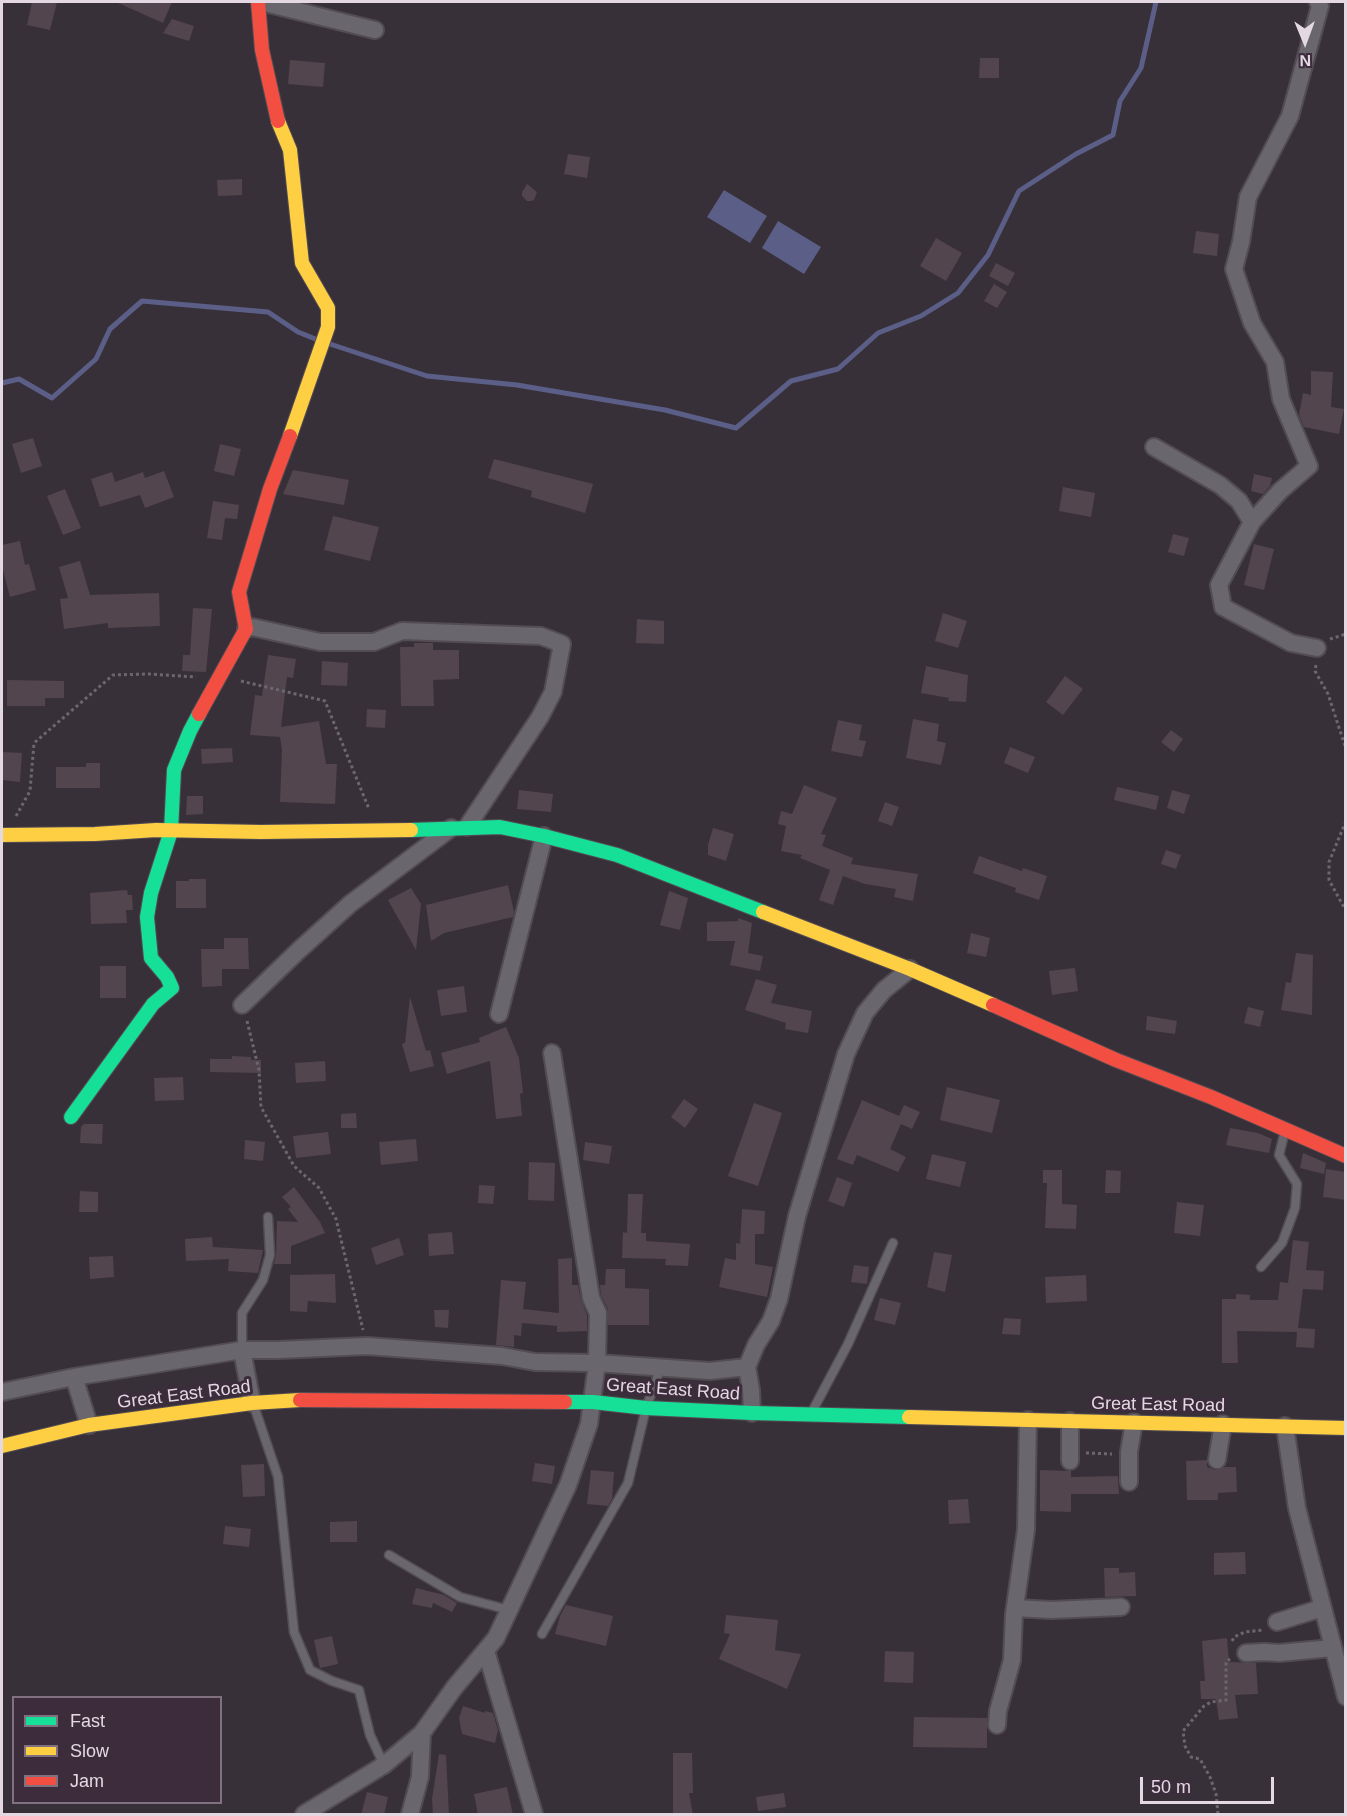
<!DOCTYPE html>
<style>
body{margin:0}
#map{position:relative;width:1347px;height:1816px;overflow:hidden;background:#383038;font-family:Arial,sans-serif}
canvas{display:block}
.frame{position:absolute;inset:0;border:3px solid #e4d9e3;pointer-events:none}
.legend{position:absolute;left:12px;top:1696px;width:210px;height:108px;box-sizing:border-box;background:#3c2c3c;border:2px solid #7f717f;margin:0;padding:8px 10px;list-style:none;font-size:18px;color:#e4d9e3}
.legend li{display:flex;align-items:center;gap:12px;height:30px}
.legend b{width:30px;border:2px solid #7f717f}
.north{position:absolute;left:1275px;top:12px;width:60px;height:60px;-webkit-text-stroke:4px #3c2c3c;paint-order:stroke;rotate:179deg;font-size:16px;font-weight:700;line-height:24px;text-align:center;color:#e4d9e3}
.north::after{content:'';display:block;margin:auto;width:21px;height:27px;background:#e4d9e3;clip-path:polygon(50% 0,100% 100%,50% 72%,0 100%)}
.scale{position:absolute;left:1140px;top:1777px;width:134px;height:27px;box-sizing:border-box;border:3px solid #e4d9e3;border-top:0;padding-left:8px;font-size:18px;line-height:21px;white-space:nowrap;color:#e4d9e3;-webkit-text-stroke:4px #3c2c3c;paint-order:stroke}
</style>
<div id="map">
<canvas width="1347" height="1816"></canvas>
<div class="frame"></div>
<ul class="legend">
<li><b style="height:8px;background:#16e098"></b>Fast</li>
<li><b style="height:8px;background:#ffcf43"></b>Slow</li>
<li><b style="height:8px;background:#f24e42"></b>Jam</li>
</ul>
<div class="north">N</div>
<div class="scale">50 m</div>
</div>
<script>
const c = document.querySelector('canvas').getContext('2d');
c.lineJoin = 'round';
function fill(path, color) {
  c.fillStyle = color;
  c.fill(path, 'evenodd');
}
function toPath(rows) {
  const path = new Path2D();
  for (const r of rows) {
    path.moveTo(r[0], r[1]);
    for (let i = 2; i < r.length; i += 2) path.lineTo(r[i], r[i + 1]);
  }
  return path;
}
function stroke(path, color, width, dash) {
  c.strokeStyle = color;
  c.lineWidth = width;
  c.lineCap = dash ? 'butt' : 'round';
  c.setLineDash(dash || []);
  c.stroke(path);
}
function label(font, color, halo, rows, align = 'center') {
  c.font = font + ' Arial,sans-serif';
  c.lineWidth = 6;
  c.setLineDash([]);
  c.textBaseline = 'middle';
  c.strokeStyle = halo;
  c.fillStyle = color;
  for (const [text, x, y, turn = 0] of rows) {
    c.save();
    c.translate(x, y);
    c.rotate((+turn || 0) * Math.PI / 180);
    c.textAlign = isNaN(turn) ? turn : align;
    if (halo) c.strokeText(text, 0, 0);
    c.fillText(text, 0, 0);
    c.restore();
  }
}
fill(toPath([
 [724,190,767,216,750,243,707,217],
 [778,221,821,247,804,274,762,248]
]), '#5b5f88');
stroke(toPath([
 [330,344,427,376,517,385,665,410,736,428,791,381,838,369,878,333,921,316,958,293,988,255,1019,191,1076,154,1113,135,1120,101,1141,68,1156,2],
 [2,383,19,379,52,398,96,359,110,329,142,301,268,312,298,332,318,340]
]), '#5b5f88', 5);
fill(toPath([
 [32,2,57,2,50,30,27,25],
 [116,2,172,2,163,23],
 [172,19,194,26,189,41,163,33],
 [980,58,999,58,999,78,979,78],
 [290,60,325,63,323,87,288,84],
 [568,154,590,157,587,178,564,174],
 [242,179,242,195,218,196,217,180],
 [527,184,537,192,534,200,531,201,527,201,522,196,522,192],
 [1196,231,1219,234,1217,256,1193,253],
 [936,238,962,253,946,281,920,266],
 [996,263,1015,273,1008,286,989,276],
 [994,284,1007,292,997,308,984,301],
 [1311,371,1333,372,1331,407,1344,409,1339,434,1304,427,1299,415,1303,393,1311,395],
 [33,438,42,466,21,473,12,444],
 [220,444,241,449,234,476,214,471],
 [494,459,593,484,585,513,531,497,532,491,488,478],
 [293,470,349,480,344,505,283,494],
 [164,471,174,497,145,508,140,495,100,507,91,479,112,472,115,482,143,472,145,478],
 [1254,474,1272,478,1270,486,1263,494,1251,491],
 [1063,487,1095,493,1091,517,1059,511],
 [65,489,81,528,63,535,47,496],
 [213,501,239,505,237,519,225,518,222,540,207,538],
 [333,516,379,527,370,561,324,550],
 [1173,534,1189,538,1184,556,1168,552],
 [20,541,25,565,29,564,36,590,10,597,3,570,2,545],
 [1254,544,1274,549,1264,590,1244,585],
 [80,561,90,595,159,593,160,626,108,628,108,623,64,629,60,599,68,598,59,567],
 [193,608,212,609,206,672,182,671,183,655,190,655],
 [943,613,967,621,958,648,935,641],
 [637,619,664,621,664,644,636,643],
 [414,643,433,643,433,650,459,650,459,679,433,680,434,706,401,706,400,647,414,647],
 [268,655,296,659,293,678,287,677,281,727,319,721,326,764,337,764,335,804,280,802,282,750,280,737,250,735,255,695,262,696],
 [322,661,348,663,347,686,321,685],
 [926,666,968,675,966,702,948,701,949,698,921,693],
 [1065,676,1083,689,1063,715,1046,702],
 [7,680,64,681,64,698,45,698,45,706,7,706],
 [367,709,386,710,385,728,366,727],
 [913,719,939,724,937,741,946,743,941,765,906,758],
 [838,720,862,725,859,740,866,741,862,757,831,751],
 [1171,730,1183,739,1174,752,1161,742],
 [1010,747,1035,757,1028,773,1004,763],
 [232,748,233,762,202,764,201,749],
 [3,752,22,753,20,782,2,780],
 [86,763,100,763,100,788,56,788,56,767,86,767],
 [804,785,837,798,821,834,826,835,822,846,853,858,851,864,918,874,913,901,894,897,896,889,865,884,843,876,833,905,819,900,830,870,800,858,802,855,781,851,786,826,778,824,781,811,792,814],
 [1117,787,1159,796,1156,810,1114,800],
 [519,790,553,794,551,812,517,809],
 [1172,790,1190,795,1184,814,1167,808],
 [187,796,203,796,203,814,186,815],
 [885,802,899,807,892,826,878,821],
 [713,828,734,834,726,861,708,855,708,845],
 [1166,850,1181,855,1176,869,1161,864],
 [979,856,1022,871,1023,868,1047,876,1039,900,1015,892,1016,888,973,873],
 [189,879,206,879,206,908,176,908,176,881,189,881],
 [508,885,514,912,513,917,444,933,431,941,426,905],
 [411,888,421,904,416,950,388,900],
 [127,890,128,895,132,895,133,910,126,910,127,923,91,924,90,893],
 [669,891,688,898,680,930,660,925],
 [738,918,752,923,748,953,763,956,760,971,730,965,735,941,707,941,707,922,738,921],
 [971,933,990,938,986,957,967,953],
 [224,938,248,938,249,969,222,969,222,986,202,987,201,949,224,949],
 [1296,953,1313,955,1312,1015,1281,1010,1286,982,1291,983],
 [100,966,126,966,126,998,100,998],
 [1075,968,1078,991,1052,995,1049,971],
 [756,979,777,985,771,1003,812,1011,808,1033,785,1029,786,1023,745,1010],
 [464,986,467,1012,441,1016,437,990],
 [410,997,426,1051,430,1050,434,1066,410,1072,402,1044,405,1043],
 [1248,1007,1264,1011,1260,1027,1244,1023],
 [1147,1016,1177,1021,1175,1034,1146,1030],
 [506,1027,519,1058,523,1093,520,1094,522,1116,496,1119,490,1061,447,1074,441,1053,480,1042,479,1038],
 [232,1056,251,1057,251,1060,261,1060,261,1073,210,1072,210,1059,232,1059],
 [325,1061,326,1081,296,1083,295,1063],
 [183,1077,184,1100,155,1101,154,1078],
 [947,1087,1000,1100,992,1133,940,1120],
 [684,1099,698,1109,685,1128,671,1117],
 [862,1100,899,1116,904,1105,920,1112,912,1129,901,1124,890,1149,906,1157,898,1172,857,1155,853,1165,837,1159],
 [754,1103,782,1113,758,1186,728,1176],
 [356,1113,357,1128,341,1128,341,1114],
 [84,1124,103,1124,102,1144,80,1143,81,1127],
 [1230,1128,1258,1133,1272,1139,1269,1153,1226,1145],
 [328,1132,331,1154,296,1158,293,1136],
 [416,1139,418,1161,381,1165,379,1142],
 [245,1140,265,1142,263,1161,244,1159],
 [585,1142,612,1146,609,1164,583,1160],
 [1303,1153,1326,1163,1324,1174,1300,1168],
 [932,1154,966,1162,960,1187,926,1179],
 [529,1162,555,1163,554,1201,528,1200],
 [1326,1169,1346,1172,1346,1200,1323,1197],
 [1043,1170,1062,1170,1062,1204,1077,1205,1076,1229,1045,1228,1047,1183,1043,1183],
 [1106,1170,1121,1171,1120,1193,1105,1193],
 [837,1177,852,1183,844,1207,828,1201],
 [479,1185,495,1186,493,1204,478,1203],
 [294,1187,320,1222,325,1233,291,1246,291,1264,274,1264,276,1255,277,1221,298,1222,288,1209,291,1207,282,1197],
 [80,1191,98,1192,98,1212,79,1212],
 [628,1194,643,1194,641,1233,646,1233,646,1241,690,1244,688,1266,665,1265,666,1259,622,1258,623,1232,627,1233],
 [1177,1202,1204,1205,1200,1236,1174,1233],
 [742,1209,765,1211,764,1234,755,1234,755,1264,773,1267,767,1297,719,1287,725,1258,736,1260,736,1243,740,1244],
 [452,1232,454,1254,429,1256,428,1234],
 [212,1237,213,1247,263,1250,258,1273,228,1271,229,1259,186,1261,185,1239],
 [399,1238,404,1255,376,1265,371,1248],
 [1293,1240,1309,1242,1306,1270,1324,1271,1323,1290,1303,1289,1298,1328,1315,1329,1314,1348,1296,1347,1297,1332,1237,1331,1238,1363,1222,1363,1222,1299,1236,1299,1236,1294,1250,1295,1250,1300,1278,1300,1280,1282,1288,1283],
 [934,1252,952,1255,945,1292,927,1287],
 [113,1256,114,1277,90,1279,89,1257],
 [572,1258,572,1285,578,1285,581,1300,587,1315,587,1331,557,1332,557,1326,522,1323,521,1336,514,1335,514,1347,496,1345,501,1280,526,1282,523,1309,559,1313,558,1259],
 [854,1265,869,1267,867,1284,851,1282],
 [606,1269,625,1269,625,1288,649,1289,649,1325,608,1325,608,1309,601,1295,600,1285,605,1285],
 [335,1274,336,1303,308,1301,307,1312,290,1311,290,1275],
 [1086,1275,1087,1301,1046,1303,1045,1277],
 [880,1298,901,1303,895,1325,874,1320],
 [434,1310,449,1310,448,1328,435,1327],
 [1004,1318,1021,1319,1020,1335,1002,1334],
 [1207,1460,1207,1467,1215,1470,1225,1467,1236,1467,1237,1492,1218,1493,1218,1500,1187,1500,1186,1461],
 [535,1463,555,1466,552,1484,532,1481],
 [264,1464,265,1496,243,1497,241,1465],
 [591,1470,614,1472,612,1499,608,1506,587,1504],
 [1040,1470,1071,1471,1071,1477,1118,1476,1119,1494,1071,1494,1071,1512,1040,1511],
 [968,1499,970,1523,949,1524,948,1500],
 [357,1521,357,1542,330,1542,330,1522],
 [225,1526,251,1529,249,1547,223,1544],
 [1245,1552,1246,1574,1214,1575,1214,1553],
 [1104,1568,1119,1568,1119,1573,1135,1572,1136,1596,1105,1597],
 [416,1588,444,1595,457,1603,452,1612,433,1603,432,1608,412,1604],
 [566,1605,613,1616,606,1646,555,1634,560,1616],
 [726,1615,778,1620,775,1650,801,1654,787,1689,719,1659,730,1634,724,1633],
 [332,1636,338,1664,320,1668,314,1640],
 [1227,1638,1229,1662,1256,1663,1258,1694,1235,1695,1238,1718,1219,1720,1216,1699,1201,1699,1200,1681,1205,1681,1202,1641],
 [885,1651,914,1652,913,1683,884,1682],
 [463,1706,485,1713,485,1711,493,1713,498,1730,495,1743,462,1734,459,1718],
 [914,1717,987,1718,987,1748,913,1747],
 [673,1753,692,1753,693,1793,689,1793,693,1815,673,1815],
 [439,1754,446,1755,449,1815,433,1815,432,1799],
 [507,1787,513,1815,478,1815,474,1794],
 [367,1792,388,1797,384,1815,361,1815],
 [784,1793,786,1807,758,1811,756,1797]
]), '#52454d');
const lane = toPath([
 [1261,1267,1282,1243,1295,1208,1297,1184,1279,1155,1285,1131],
 [242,1350,242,1313,263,1280,270,1255,268,1217],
 [814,1408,848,1344,893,1243],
 [255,1409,278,1477,294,1632,310,1670,332,1681,359,1690,370,1735,384,1765],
 [389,1555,460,1597,509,1610],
 [542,1634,628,1483,646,1408,661,1367]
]);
const street = toPath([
 [261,2,375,30],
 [1154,447,1220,485,1239,501,1252,522,1219,585,1223,607,1291,643,1317,648],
 [1252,522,1280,491,1309,466,1281,399,1275,362,1252,323,1234,269,1241,242,1248,197,1290,116,1320,6,1318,2],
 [246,629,252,627,320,642,374,642,402,631,541,636,562,644,553,692,540,717,467,827],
 [242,1005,298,951,350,904,451,828],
 [499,1014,544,836],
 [242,1350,252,1403],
 [747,1367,756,1345,771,1321,779,1299,797,1216,846,1054,865,1013,884,990,910,969],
 [74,1377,89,1425],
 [2,1392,74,1377,242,1350,278,1350,367,1346,502,1356,535,1362,597,1363,710,1371,747,1367,751,1390,752,1413],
 [1285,1426,1297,1508,1346,1697],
 [1217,1460,1223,1424],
 [1070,1461,1070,1421],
 [1129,1482,1129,1452,1134,1422],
 [1015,1608,1051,1610,1121,1607],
 [1277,1622,1322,1608],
 [486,1651,534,1814],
 [1246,1653,1264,1652,1279,1653,1332,1648],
 [997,1725,998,1711,1012,1660,1014,1614,1026,1530,1028,1420],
 [304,1814,384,1765,422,1733,454,1688,496,1638,568,1485,589,1424,597,1363,598,1313,591,1298,552,1053],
 [410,1814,420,1777,422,1733]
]);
const fast = toPath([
 [411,830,500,827,544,836,617,855,763,912],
 [71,1117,153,1004,172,988,167,977,151,958,147,917,151,893,171,831,174,770,190,731,199,714],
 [565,1402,593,1402,646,1408,752,1413,909,1417]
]);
const slow = toPath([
 [278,121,290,150,302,263,328,308,328,327,290,436],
 [2,835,95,834,156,830,261,832,411,830],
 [763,912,910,969,993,1005],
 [909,1417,1346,1428],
 [2,1446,89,1425,252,1403,300,1400]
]);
const jam = toPath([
 [258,2,262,50,278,121],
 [199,714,246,629,239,592,270,489,290,436],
 [993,1005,1116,1060,1211,1097,1346,1156],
 [300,1400,565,1402]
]);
stroke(lane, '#534c53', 11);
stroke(street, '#534c53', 20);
stroke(fast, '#534c53', 16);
stroke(slow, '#534c53', 16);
stroke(jam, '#534c53', 16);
stroke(toPath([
 [1330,639,1346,634],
 [1316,665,1315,671,1328,694,1346,749],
 [241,681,325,701,369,809],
 [16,816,30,791,34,743,113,675,149,674,196,677],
 [1346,821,1329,862,1329,880,1346,911],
 [247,1021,259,1070,261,1107,294,1166,319,1188,336,1219,363,1330],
 [1086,1453,1112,1454],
 [1232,1641,1234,1637,1245,1632,1263,1630],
 [1218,1814,1216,1794,1210,1777,1200,1759,1191,1757,1185,1746,1183,1731,1204,1706,1211,1702,1226,1700,1226,1662,1230,1659]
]), '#6c676e', 3, [3, 3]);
stroke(lane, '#6a666e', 8);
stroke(street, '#6a666e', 16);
stroke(fast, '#16e098', 14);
stroke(slow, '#ffcf43', 14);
stroke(jam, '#f24e42', 14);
label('18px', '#e4d9e3', '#3c2c3c', [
 ["Great East Road",673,1390,4],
 ["Great East Road",184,1395,-7],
 ["Great East Road",1158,1405,1]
]);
</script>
